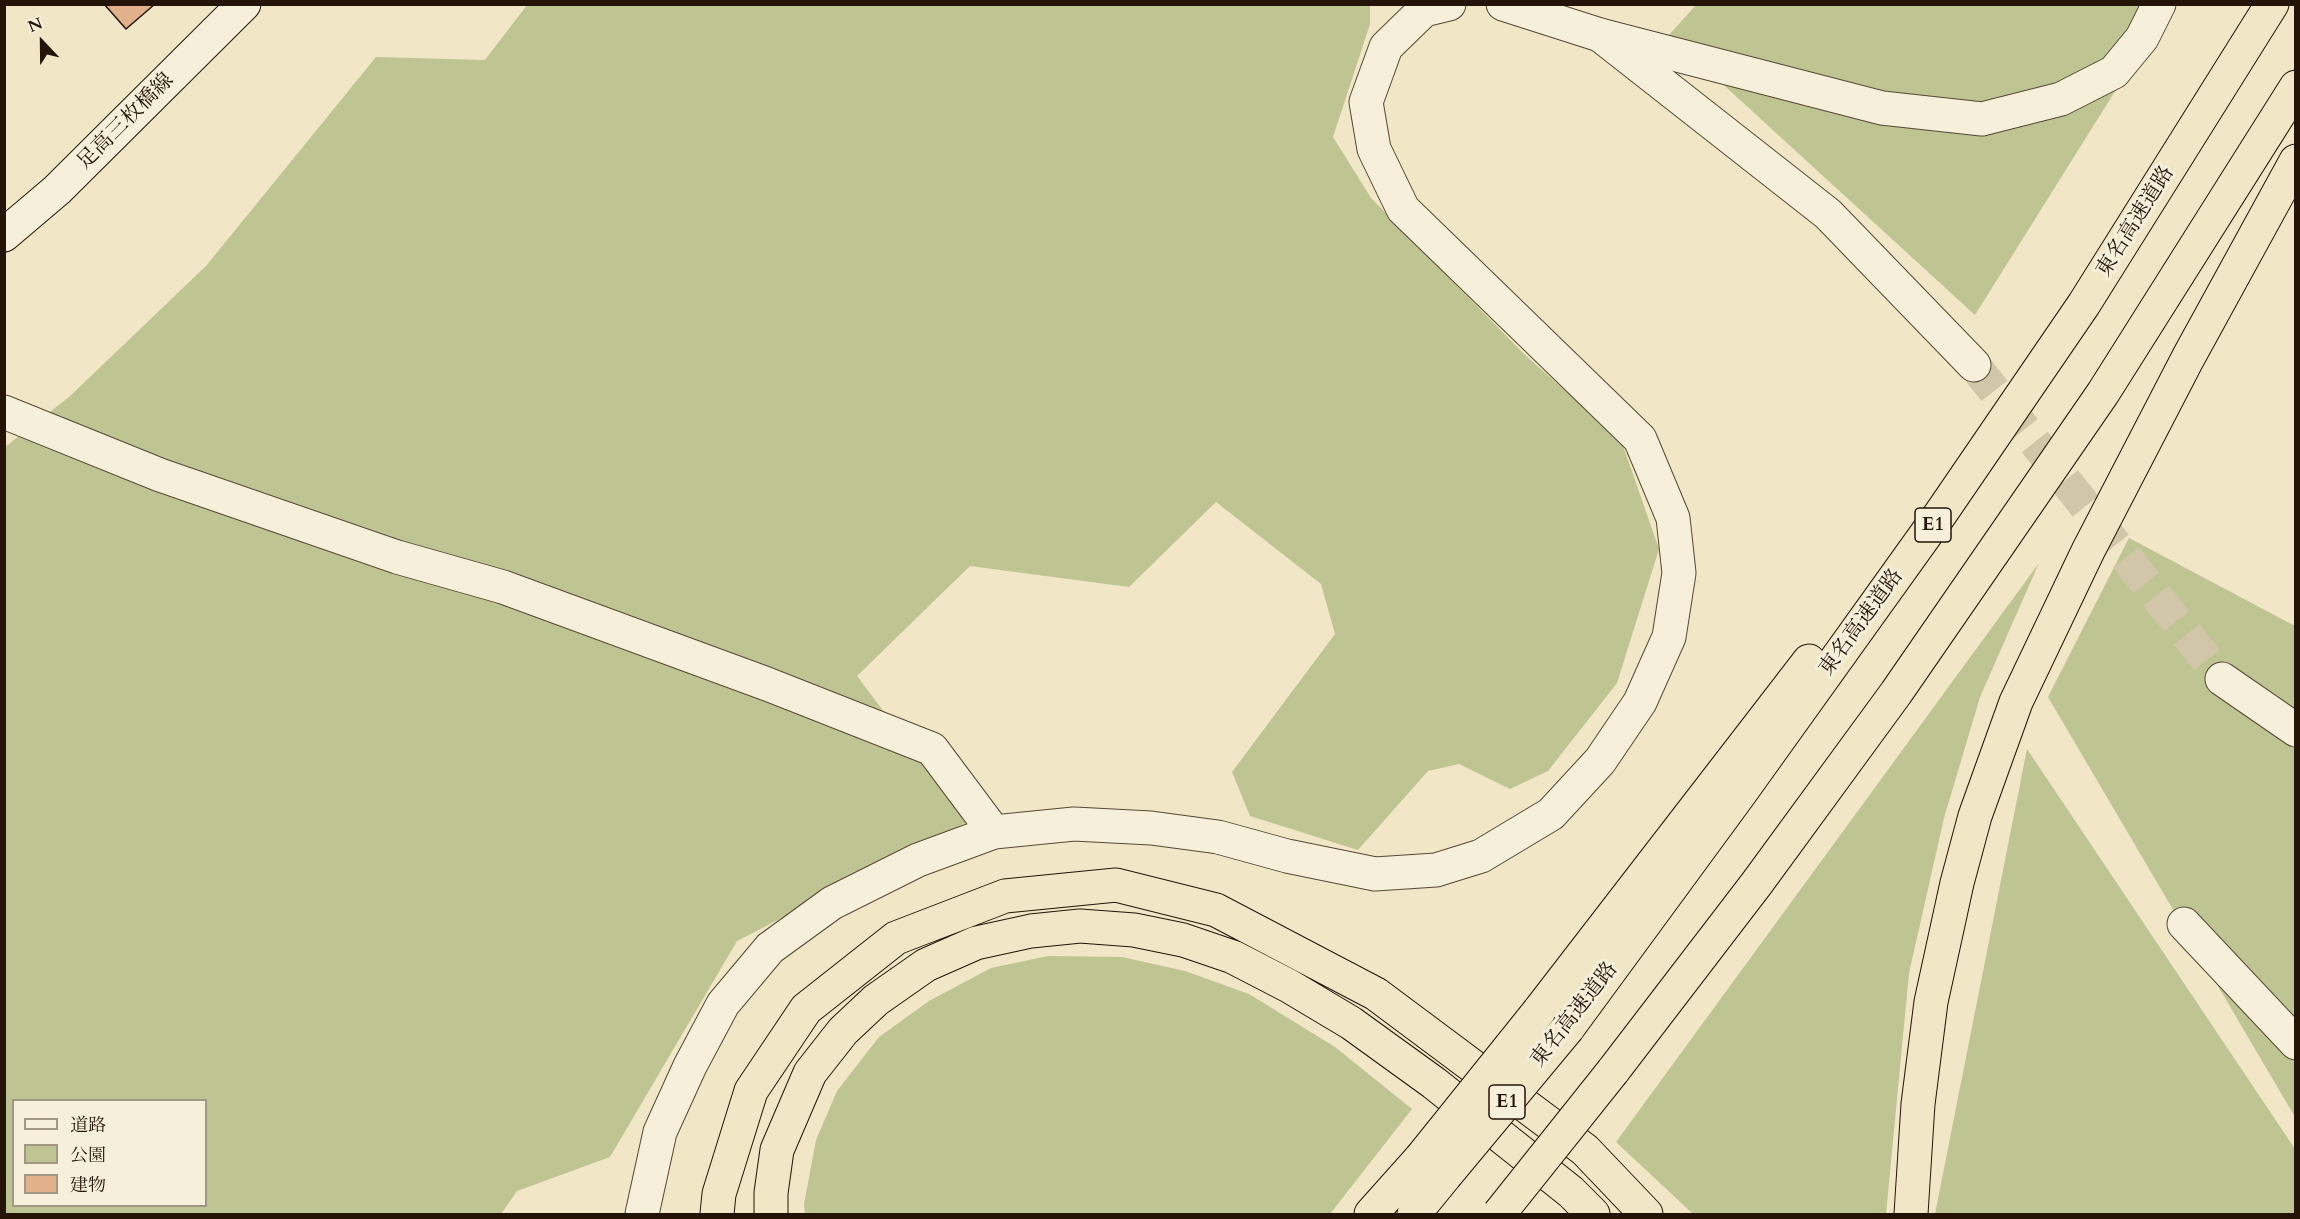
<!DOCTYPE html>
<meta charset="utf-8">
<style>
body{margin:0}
#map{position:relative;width:2300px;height:1219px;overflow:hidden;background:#f1e6c5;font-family:Cardo,"Noto Serif JP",serif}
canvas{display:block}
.frame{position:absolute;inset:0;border:6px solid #241407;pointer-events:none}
.legend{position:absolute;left:12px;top:1099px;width:195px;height:108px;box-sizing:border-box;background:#f6efd9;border:2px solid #a29785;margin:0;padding:8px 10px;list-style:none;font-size:18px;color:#241407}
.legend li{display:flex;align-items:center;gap:12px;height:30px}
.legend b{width:30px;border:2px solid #a29785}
.north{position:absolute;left:12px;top:12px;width:60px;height:60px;-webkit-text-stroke:4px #f6efd9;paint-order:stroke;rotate:338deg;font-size:16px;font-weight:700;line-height:24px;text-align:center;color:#241407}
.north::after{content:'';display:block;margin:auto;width:21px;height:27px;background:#241407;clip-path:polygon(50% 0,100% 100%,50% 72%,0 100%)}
</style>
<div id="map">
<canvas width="2300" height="1219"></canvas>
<div class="frame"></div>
<ul class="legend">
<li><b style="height:8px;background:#f6efd9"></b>道路</li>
<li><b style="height:16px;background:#bec492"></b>公園</li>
<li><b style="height:16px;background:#e0b18a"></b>建物</li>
</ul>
<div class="north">N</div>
</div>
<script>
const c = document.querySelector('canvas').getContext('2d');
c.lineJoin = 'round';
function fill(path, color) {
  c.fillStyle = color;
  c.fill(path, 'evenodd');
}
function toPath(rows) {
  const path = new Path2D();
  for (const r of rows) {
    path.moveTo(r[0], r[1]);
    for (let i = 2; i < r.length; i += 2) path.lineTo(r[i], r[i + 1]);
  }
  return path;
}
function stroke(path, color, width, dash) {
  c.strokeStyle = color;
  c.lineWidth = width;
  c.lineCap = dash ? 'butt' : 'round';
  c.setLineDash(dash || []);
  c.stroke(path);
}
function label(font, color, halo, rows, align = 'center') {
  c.font = font + ' Cardo,"Noto Serif JP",serif';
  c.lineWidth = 6;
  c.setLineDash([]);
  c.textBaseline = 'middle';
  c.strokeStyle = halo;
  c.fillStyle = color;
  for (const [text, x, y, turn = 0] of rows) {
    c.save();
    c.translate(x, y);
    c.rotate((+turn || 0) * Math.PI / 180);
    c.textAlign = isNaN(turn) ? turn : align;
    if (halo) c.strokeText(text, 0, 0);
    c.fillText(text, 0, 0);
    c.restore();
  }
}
fill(toPath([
 [527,5,1370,5,1370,24,1333,137,1371,198,1525,355,1621,440,1659,549,1617,683,1548,771,1510,789,1459,764,1428,771,1358,850,1250,816,1232,772,1335,634,1321,584,1216,502,1129,587,970,566,857,676,967,822,737,941,610,1157,517,1191,501,1214,5,1214,5,447,69,397,206,266,376,57,485,60],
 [14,1100,206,1100,206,1206,14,1206],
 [1696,5,2169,5,1975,315,1669,35],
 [2129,538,2295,626,2295,1117,2048,697],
 [2039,563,1980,697,1944,818,1909,973,1886,1214,1693,1214,1616,1142],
 [2027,749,2295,1149,2295,1214,1935,1214],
 [1048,956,1122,957,1185,971,1249,994,1335,1047,1412,1109,1330,1214,805,1214,804,1204,816,1140,837,1091,879,1037,929,1001,991,968]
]), '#bec492');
const building = toPath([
 [104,4,155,4,126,29,104,4]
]);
fill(building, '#e0b18a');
stroke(building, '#241407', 1.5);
stroke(toPath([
 [1974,365,2222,679]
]), '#d2c6a8', 33, [33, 16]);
const minor = toPath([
 [1600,35,1828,214,1974,365],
 [4,412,160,475,397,557,503,587,767,684,932,749,994,832],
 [2222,679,2296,730],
 [2184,924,2296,1043]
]);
const tertiary = toPath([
 [1503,4,1600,35,1882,108,1982,119,2061,99,2114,72,2142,38,2159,4],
 [642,1214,660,1132,690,1066,723,1004,770,948,832,903,918,860,994,832,1074,824,1151,828,1218,837,1287,856,1375,874,1436,870,1481,856,1551,814,1600,761,1640,702,1669,637,1679,573,1673,518,1640,439,1403,209,1374,149,1366,102,1386,47,1424,10,1449,4]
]);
const secondary = toPath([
 [4,235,57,190,244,4]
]);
const motorway = toPath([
 [1539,1011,1809,661],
 [1568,1028,1739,795,1939,516,2084,304,2272,4],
 [1613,1071,1757,883,1896,693,2103,393,2296,87],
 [717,1214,719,1194,751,1091,806,1009,896,938,1005,896,1116,885,1216,910,1376,994,1585,1150,1646,1214],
 [771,1214,771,1193,777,1150,810,1073,843,1031,876,1000,926,965,976,943,1031,931,1080,926,1134,930,1183,940,1233,957,1289,986,1351,1023,1434,1083,1571,1192,1593,1214],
 [1371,1214,1421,1158],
 [1414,1214,1445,1176],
 [1911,1214,1918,1104,1931,1002,1957,883,1975,816,2016,702,2088,551,2188,358,2296,161]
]);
stroke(minor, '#574836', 35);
stroke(tertiary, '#574836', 35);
stroke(secondary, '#241407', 35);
stroke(motorway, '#241407', 35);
stroke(minor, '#f6efd9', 33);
stroke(tertiary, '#f6efd9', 33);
stroke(secondary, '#f6efd9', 33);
stroke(motorway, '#f1e6c5', 33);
const motorwayBridge = toPath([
 [1421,1158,1539,1011],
 [1445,1176,1568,1028],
 [1499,1214,1613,1071]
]);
stroke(motorwayBridge, '#241407', 35, []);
stroke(motorwayBridge, '#f1e6c5', 33);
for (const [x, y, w] of [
 [1933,525,36],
 [1507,1102,36]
]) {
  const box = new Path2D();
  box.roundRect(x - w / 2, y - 17, w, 34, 4.5);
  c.fillStyle = '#f6efd9';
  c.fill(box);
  stroke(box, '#241407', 1.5);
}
label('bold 20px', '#241407', null, [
 ["E1",1933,525],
 ["E1",1507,1102]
]);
label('21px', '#241407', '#f6efd9', [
 ["足高三枚橋線",126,122,-45],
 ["東名高速道路",2136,222,-58],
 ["東名高速道路",1862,623,-54],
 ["東名高速道路",1575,1015,-52]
]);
</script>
